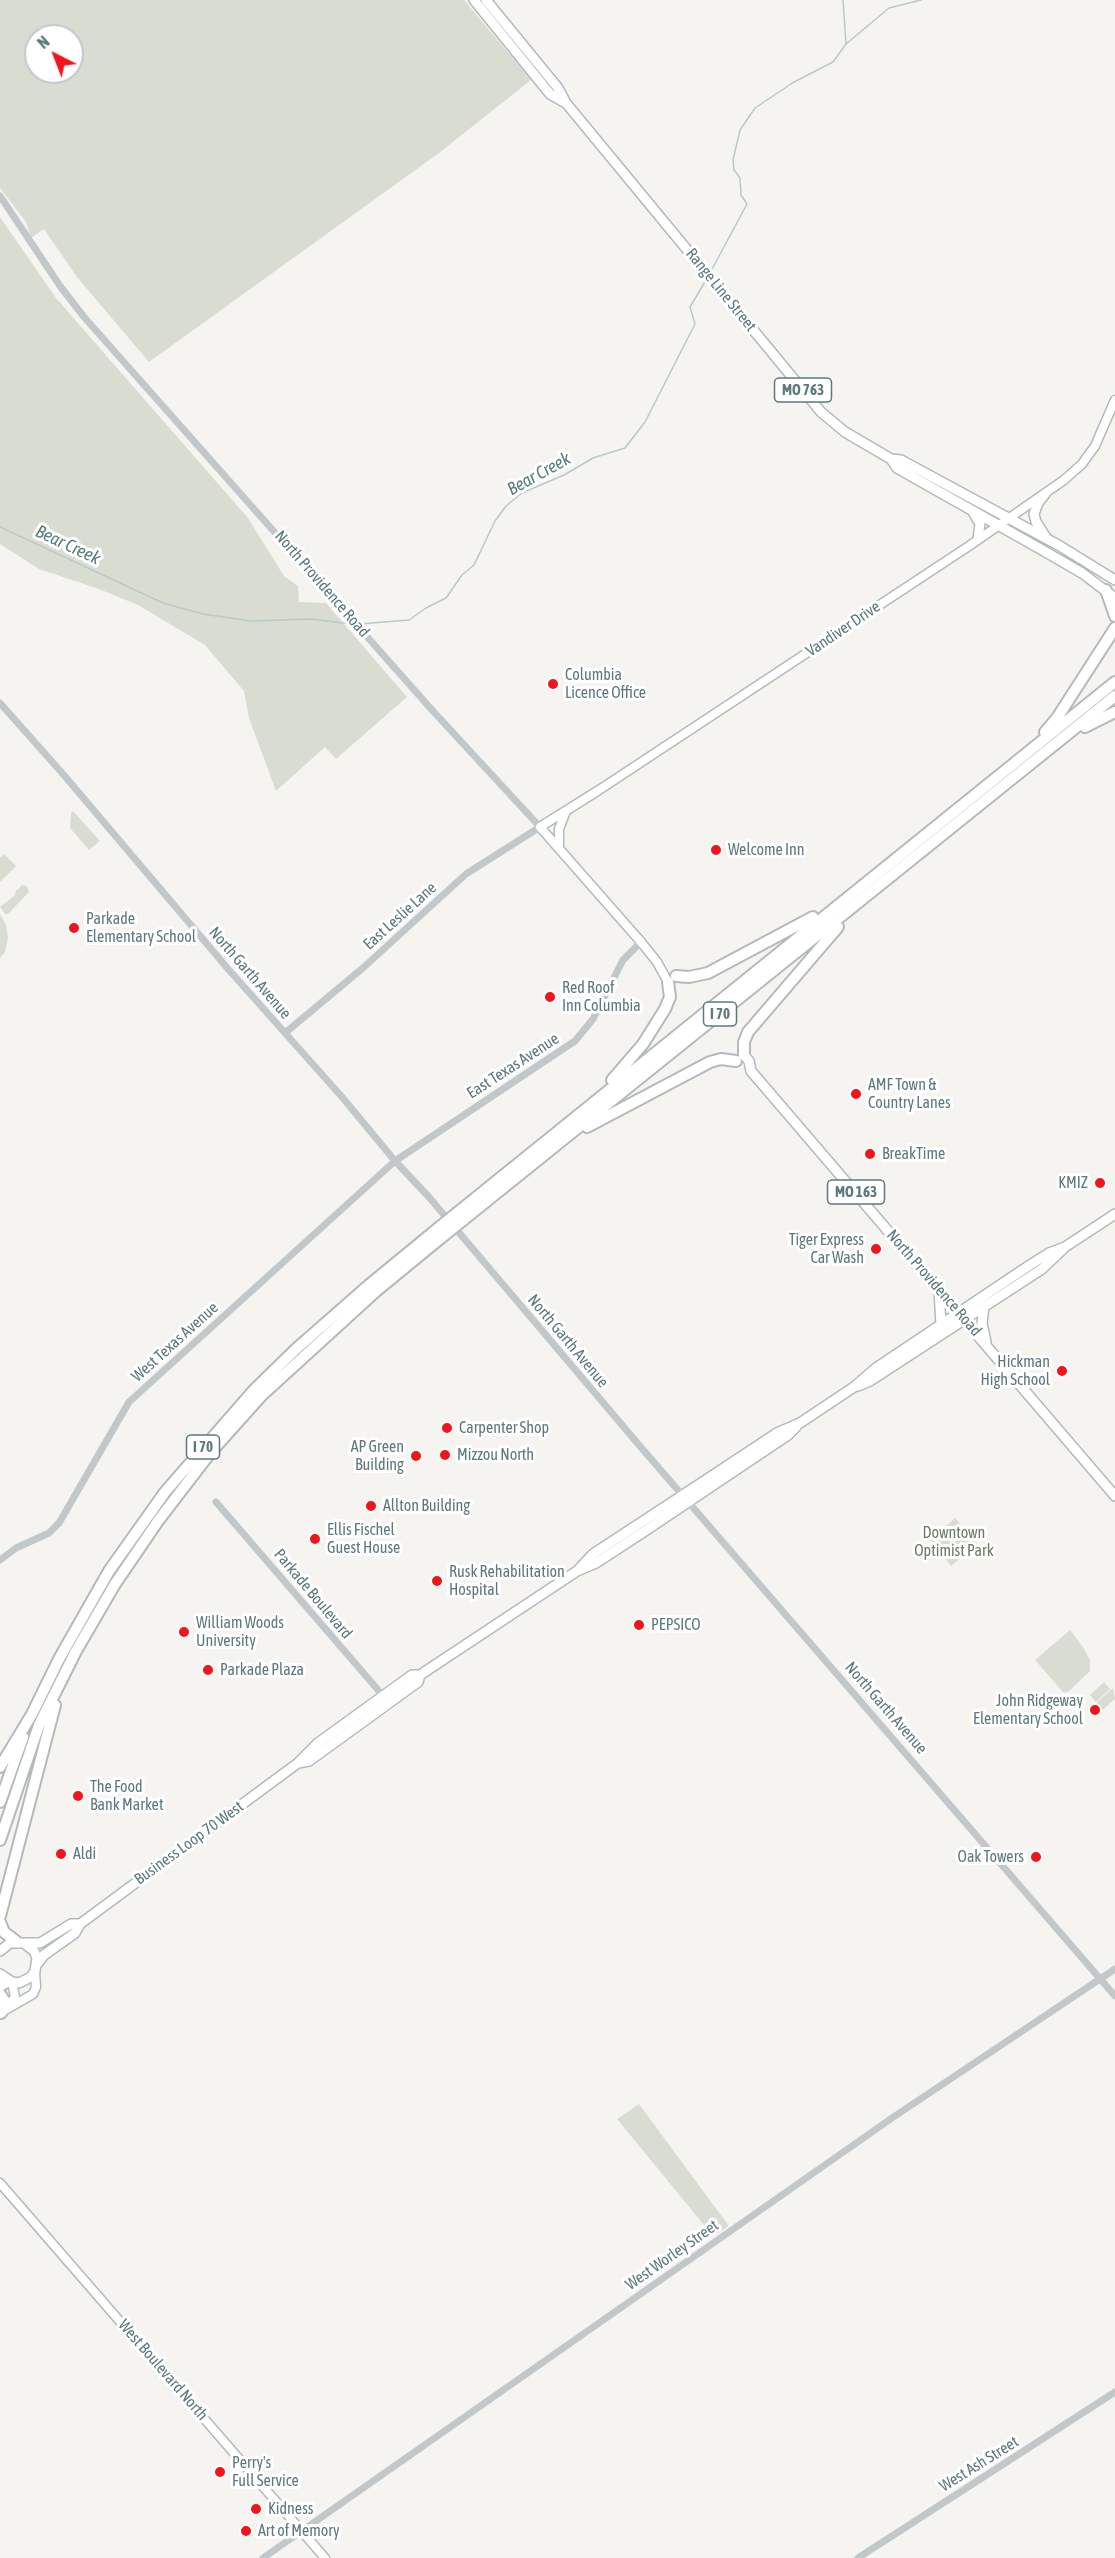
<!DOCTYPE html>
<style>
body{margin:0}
#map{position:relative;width:1115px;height:2558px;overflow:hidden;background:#f5f4f1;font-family:"Asap Condensed",sans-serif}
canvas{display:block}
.north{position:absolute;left:24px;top:24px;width:60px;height:60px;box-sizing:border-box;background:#fff;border:2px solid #bec9cb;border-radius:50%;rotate:318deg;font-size:16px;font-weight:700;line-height:24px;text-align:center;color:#5d797e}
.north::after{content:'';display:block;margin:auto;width:21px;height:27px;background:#f2141b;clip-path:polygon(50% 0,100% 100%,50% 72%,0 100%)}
</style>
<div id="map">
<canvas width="1115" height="2558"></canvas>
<div class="north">N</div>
</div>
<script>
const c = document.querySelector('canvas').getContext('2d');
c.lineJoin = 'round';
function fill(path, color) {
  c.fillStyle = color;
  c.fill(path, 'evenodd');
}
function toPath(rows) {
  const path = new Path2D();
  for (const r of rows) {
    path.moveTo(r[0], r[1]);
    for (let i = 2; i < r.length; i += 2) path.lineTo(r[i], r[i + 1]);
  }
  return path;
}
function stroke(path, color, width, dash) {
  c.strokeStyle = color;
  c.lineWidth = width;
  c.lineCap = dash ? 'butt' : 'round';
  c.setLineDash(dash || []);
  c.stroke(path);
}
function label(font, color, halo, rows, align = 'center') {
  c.font = font + ' "Asap Condensed",sans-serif';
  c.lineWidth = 6;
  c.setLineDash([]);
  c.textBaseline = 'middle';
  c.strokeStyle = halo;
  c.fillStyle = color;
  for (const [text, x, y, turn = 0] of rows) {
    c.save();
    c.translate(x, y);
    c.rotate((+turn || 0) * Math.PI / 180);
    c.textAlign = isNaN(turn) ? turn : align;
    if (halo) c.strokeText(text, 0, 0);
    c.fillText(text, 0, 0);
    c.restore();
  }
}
fill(toPath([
 [0,0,464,0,531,80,439,153,149,362,77,277,44,229,31,238,26,222,0,188],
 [36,36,72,36,72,72,36,72],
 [0,217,56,298,248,518,284,576,298,586,299,602,326,603,407,697,336,759,325,747,276,791,249,718,244,691,205,645,138,605,99,589,39,569,0,544],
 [73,811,100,841,89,850,70,828,71,813],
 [4,854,16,866,0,882,0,858],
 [22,885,27,886,29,892,8,914,5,914,0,907,15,895,16,891],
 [0,914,6,925,8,938,5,952,0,958],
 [955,1518,977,1544,951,1566,931,1540],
 [1070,1630,1083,1647,1090,1660,1090,1671,1068,1692,1063,1692,1035,1660],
 [1104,1682,1110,1689,1096,1702,1090,1695],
 [1113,1688,1115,1699,1101,1711,1095,1704],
 [639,2104,729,2226,713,2236,617,2119]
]), '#d9ddd1');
stroke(toPath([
 [846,44,889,8,921,0],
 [711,271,747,204,741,195,740,178,734,170,733,160,740,130,755,108,794,82,833,62,846,44,843,0],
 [0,527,163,603,203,614,251,621,310,619,351,624],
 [359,624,409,620,426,608,446,598,462,575,474,565,495,521,506,506,522,493,564,475,593,458,625,448,645,422,695,324,690,307,706,280]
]), '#b7c9c9', 1.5);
const secondary = toPath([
 [559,848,559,829,566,811],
 [668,982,657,962,641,942,540,827,599,790,969,546,1064,480,1082,464,1095,446,1115,400],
 [7,2007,15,1997,12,1982],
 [0,2013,33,1994,36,1987,35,1971],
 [0,2183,325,2558]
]);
const primary = toPath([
 [474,0,550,94,564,102],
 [486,0,558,88,566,103,821,412,845,432,891,459,897,468,1044,551,1082,573,1115,598],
 [891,459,901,460,1060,546,1115,580],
 [1045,494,1038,503,1034,514,1036,522,1045,536],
 [972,510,980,524,978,539],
 [744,1055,749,1061,751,1071,1115,1496],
 [939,1290,941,1325],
 [984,1306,982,1323,986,1342],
 [858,1386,870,1381,1042,1269,1063,1249],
 [577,1571,593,1554,683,1495,777,1433,800,1423,854,1387,876,1368,1030,1265,1049,1253,1065,1247,1115,1214],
 [298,1763,309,1761,418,1682,420,1675,577,1571,596,1563,645,1531,788,1435,796,1427],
 [0,1951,10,1943,40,1943,71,1924,80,1924],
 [37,1964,44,1955,75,1933,80,1924,298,1763,318,1743,412,1675,420,1675],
 [0,1974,12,1982,19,1983,31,1977,35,1971,37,1958,34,1951,25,1944]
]);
const motorway = toPath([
 [1106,590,1115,616],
 [1085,727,1115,712],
 [1045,732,1057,718,1115,628],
 [676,976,689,977,708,973,813,917],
 [744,1055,744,1042,748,1032,838,927],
 [612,1080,643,1044,665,1009,670,997,668,982],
 [587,1127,710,1062,721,1059,736,1061],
 [457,1213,1115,682],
 [463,1220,1115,696],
 [0,1767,32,1714,59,1659,109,1571,165,1492,254,1390,296,1349,369,1285,436,1230],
 [0,1802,23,1737],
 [0,1840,39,1725,76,1651,115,1584,158,1521,211,1452,262,1395,375,1292,442,1237],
 [0,1916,55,1705],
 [0,1922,4,1932,17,1942],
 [0,1986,9,1981],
 [0,1994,6,2003,1,2013]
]);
stroke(secondary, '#b1bbbc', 11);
stroke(primary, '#b2babc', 12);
stroke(motorway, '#b4babb', 14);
stroke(toPath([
 [0,196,60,286,84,317,432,710,540,827,466,874,364,967,285,1033],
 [0,703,63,774,229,970,342,1097,395,1161,428,1196,639,1445,1115,1996],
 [216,1502,385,1698],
 [0,1560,16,1548,49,1533,59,1523,129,1402,395,1161,575,1041,593,1019,623,960,641,942],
 [263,2558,892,2118,1115,1969],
 [858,2558,1115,2392]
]), '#c2c8c9', 7);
stroke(secondary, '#fff', 8);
stroke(primary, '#fff', 9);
stroke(motorway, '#fff', 10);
const motorwayBridge = toPath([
 [436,1230,457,1213],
 [442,1237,463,1220]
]);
stroke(motorwayBridge, '#b4babb', 14, []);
stroke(motorwayBridge, '#fff', 10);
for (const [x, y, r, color] of [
 [553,684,6,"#f2141b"],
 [716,850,6,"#f2141b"],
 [74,928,6,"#f2141b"],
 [550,997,6,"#f2141b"],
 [856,1094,6,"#f2141b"],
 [870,1154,6,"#f2141b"],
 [1100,1183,6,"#f2141b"],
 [876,1249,6,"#f2141b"],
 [1062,1371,6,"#f2141b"],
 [447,1428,6,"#f2141b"],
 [445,1455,6,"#f2141b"],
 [416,1456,6,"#f2141b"],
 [371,1506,6,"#f2141b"],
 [315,1539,6,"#f2141b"],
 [437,1581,6,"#f2141b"],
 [639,1625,6,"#f2141b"],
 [184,1632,6,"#f2141b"],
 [208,1670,6,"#f2141b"],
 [1095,1710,6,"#f2141b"],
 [78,1796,6,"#f2141b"],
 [61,1854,6,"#f2141b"],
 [1036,1857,6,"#f2141b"],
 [220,2472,6,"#f2141b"],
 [256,2509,6,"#f2141b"],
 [246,2531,6,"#f2141b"]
]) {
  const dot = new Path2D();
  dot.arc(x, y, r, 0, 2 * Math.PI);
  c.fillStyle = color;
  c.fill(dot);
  stroke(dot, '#fff', 2);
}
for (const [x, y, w] of [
 [803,390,57],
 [720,1014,33],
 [856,1192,57],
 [203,1447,33]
]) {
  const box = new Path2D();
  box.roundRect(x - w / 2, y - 12, w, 24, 4.5);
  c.fillStyle = '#fff';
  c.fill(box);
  stroke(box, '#5d797e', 1.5);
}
label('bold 15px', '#5d797e', null, [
 ["MO 763",803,390],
 ["I 70",720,1014],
 ["MO 163",856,1192],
 ["I 70",203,1447]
]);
label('16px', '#5d797e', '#fff', [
 ["Range Line Street",721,290,51],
 ["North Providence Road",322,584,49],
 ["Vandiver Drive",843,629,-34],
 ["East Leslie Lane",400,916,-42],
 ["North Garth Avenue",250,973,49],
 ["East Texas Avenue",513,1066,-33],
 ["North Providence Road",934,1283,49],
 ["North Garth Avenue",568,1341,50],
 ["West Texas Avenue",175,1342,-42],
 ["Parkade Boulevard",313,1594,50],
 ["North Garth Avenue",886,1708,49],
 ["Business Loop 70 West",189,1843,-36],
 ["West Worley Street",672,2255,-35],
 ["West Boulevard North",163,2370,49],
 ["West Ash Street",979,2464,-32]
]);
label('16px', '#5d797e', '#fff', [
 ["Columbia",565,675],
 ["Licence Office",565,693],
 ["Welcome Inn",728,850],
 ["Parkade",86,919],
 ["Elementary School",86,937],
 ["Red Roof",562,988],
 ["Inn Columbia",562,1006],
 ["AMF Town &",868,1085],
 ["Country Lanes",868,1103],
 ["BreakTime",882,1154],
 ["KMIZ",1088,1183,"right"],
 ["Tiger Express",864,1240,"right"],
 ["Car Wash",864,1258,"right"],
 ["Hickman",1050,1362,"right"],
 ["High School",1050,1380,"right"],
 ["Carpenter Shop",459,1428],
 ["AP Green",404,1447,"right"],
 ["Building",404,1465,"right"],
 ["Mizzou North",457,1455],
 ["Allton Building",383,1506],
 ["Ellis Fischel",327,1530],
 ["Guest House",327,1548],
 ["Rusk Rehabilitation",449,1572],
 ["Hospital",449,1590],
 ["William Woods",196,1623],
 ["University",196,1641],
 ["PEPSICO",651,1625],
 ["Parkade Plaza",220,1670],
 ["John Ridgeway",1083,1701,"right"],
 ["Elementary School",1083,1719,"right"],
 ["The Food",90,1787],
 ["Bank Market",90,1805],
 ["Aldi",73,1854],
 ["Oak Towers",1024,1857,"right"],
 ["Perry's",232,2463],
 ["Full Service",232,2481],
 ["Kidness",268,2509],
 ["Art of Memory",258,2531]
], 'left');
label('16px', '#6d7b61', '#fff', [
 ["Downtown",954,1533],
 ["Optimist Park",954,1551]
]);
label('italic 18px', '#587b7b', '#fff', [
 ["Bear Creek",539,474,-29],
 ["Bear Creek",68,545,25]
]);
</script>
